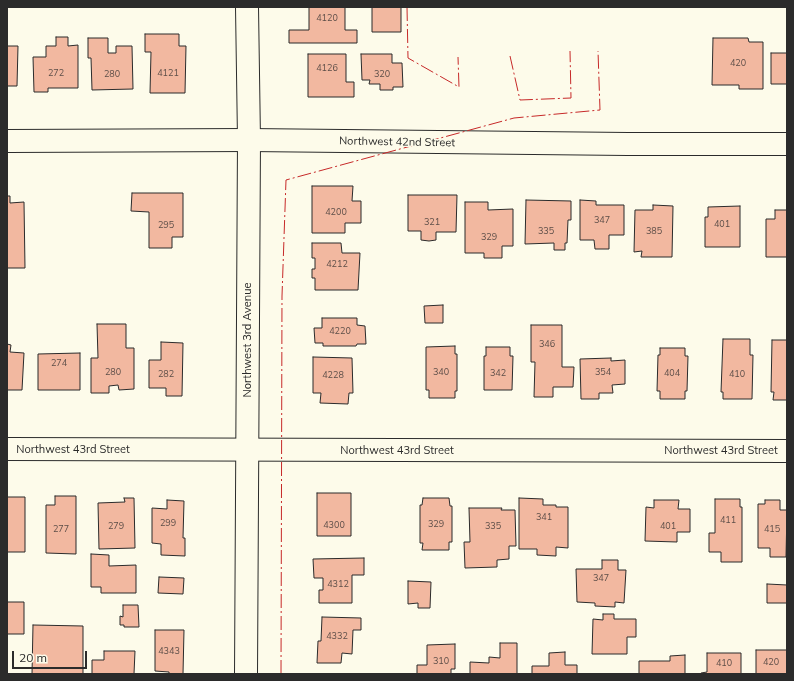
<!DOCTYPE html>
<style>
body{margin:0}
#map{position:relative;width:794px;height:681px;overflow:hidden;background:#fdfbea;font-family:Mulish,sans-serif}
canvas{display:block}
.frame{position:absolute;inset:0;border:8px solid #2b2b2b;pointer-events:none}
.scale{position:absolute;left:12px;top:651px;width:75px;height:18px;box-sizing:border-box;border:2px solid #2b2b2b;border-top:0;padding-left:5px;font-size:12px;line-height:14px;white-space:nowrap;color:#2b2b2b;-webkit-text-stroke:3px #fdfbea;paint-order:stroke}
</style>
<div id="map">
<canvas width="794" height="681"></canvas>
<div class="frame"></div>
<div class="scale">20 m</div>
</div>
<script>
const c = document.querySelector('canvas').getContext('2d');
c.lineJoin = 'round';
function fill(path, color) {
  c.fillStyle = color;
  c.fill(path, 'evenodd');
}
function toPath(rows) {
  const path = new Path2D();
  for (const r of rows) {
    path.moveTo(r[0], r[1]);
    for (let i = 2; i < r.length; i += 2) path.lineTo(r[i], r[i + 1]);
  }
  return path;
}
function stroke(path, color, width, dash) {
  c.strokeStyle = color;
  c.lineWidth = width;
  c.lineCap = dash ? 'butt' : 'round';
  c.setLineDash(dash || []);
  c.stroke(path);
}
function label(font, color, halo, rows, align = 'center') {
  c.font = font + ' Mulish,sans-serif';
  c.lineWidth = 3;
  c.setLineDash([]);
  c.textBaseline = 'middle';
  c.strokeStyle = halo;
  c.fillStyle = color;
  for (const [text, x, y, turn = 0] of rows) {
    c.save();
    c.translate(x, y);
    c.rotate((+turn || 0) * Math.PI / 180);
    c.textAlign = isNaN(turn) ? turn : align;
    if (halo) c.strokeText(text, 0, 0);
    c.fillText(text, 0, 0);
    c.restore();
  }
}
const building = toPath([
 [309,7,345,7,345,30,357,30,357,43,289,43,289,30,309,30,309,7],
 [372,7,401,7,401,32,372,32,372,7],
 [145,34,179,34,179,46,186,46,185,93,150,93,151,52,145,52,145,34],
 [56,37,68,37,68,46,78,45,78,88,48,88,48,92,34,92,33,57,46,57,46,46,56,46,56,37],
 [88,38,108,38,108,53,116,53,116,46,132,46,133,89,92,90,91,58,88,58,88,38],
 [713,38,748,38,749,42,763,42,763,89,739,89,739,85,712,85,713,38],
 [7,46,18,46,17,86,7,86,7,46],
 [771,53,787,53,787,84,771,84,771,53],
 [308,54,346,54,346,82,354,82,354,97,308,97,308,54],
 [361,54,392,54,392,63,402,63,403,87,393,87,393,90,380,90,380,84,369,84,370,80,362,80,361,54],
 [312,186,353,186,352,201,361,201,361,223,345,223,345,233,312,233,312,186],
 [132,193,183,193,183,237,172,237,172,248,149,248,149,212,131,211,132,193],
 [408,195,457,195,456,232,436,232,436,240,429,241,421,240,421,231,408,231,408,195],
 [7,196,10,196,10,203,24,202,25,268,7,268,7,196],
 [526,200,571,201,571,220,568,220,567,243,565,243,565,250,554,250,554,243,525,244,526,200],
 [580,200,596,201,596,205,624,205,624,235,609,235,609,249,595,249,594,240,580,240,580,200],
 [465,202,488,202,488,210,513,209,513,246,502,246,502,258,484,258,484,253,465,253,465,202],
 [653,205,673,206,672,257,641,257,642,251,634,252,635,210,653,210,653,205],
 [740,206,740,247,705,247,705,217,708,217,708,207,740,206],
 [775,210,787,210,787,257,766,257,766,219,775,219,775,210],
 [312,243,341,243,342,253,360,253,358,290,315,290,315,278,312,278,312,269,315,269,315,258,312,258,312,243],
 [443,305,443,323,425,323,424,306,443,305],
 [322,318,357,318,357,325,365,326,366,344,357,344,356,346,323,346,323,343,315,343,314,328,322,328,322,318],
 [97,324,126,324,126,348,134,348,134,389,119,390,118,385,109,386,109,393,91,393,91,358,98,358,97,324],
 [531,325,562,325,562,367,574,367,573,387,553,387,553,397,534,397,535,362,531,362,531,325],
 [723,339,750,339,750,355,753,355,752,399,723,399,723,392,721,392,723,339],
 [772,340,787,340,787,400,773,400,774,392,771,392,772,340],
 [161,342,183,343,182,396,166,396,166,388,149,388,149,360,161,360,161,342],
 [7,344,11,345,10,352,24,353,22,390,7,390,7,344],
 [455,346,455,354,457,354,457,391,455,391,455,398,429,398,429,390,426,390,426,347,455,346],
 [486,347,510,347,510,356,513,356,512,390,484,390,484,356,486,356,486,347],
 [660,348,685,348,685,356,688,356,687,391,685,391,685,399,660,399,660,391,657,391,658,355,660,355,660,348],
 [80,353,80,390,38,390,38,354,80,353],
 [313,357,352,358,353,393,349,393,348,404,320,403,321,393,313,393,313,357],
 [611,358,611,361,625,360,625,384,612,385,613,393,599,393,599,399,581,399,580,359,611,358],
 [317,493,351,493,351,536,317,536,317,493],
 [55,496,76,496,76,554,46,553,46,505,55,505,55,496],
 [7,497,25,497,25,552,7,552,7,497],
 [124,498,134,498,135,548,99,549,98,503,125,502,124,498],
 [423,498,449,498,450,506,452,506,452,542,449,542,449,550,422,550,423,543,420,543,420,505,422,505,423,498],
 [519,498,543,499,543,505,556,505,556,507,568,507,568,548,556,547,556,556,537,555,537,549,519,549,519,498],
 [715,499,740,499,740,507,742,507,742,562,721,562,721,552,709,552,709,533,715,533,715,499],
 [167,500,184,501,183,538,185,538,185,556,161,555,161,544,152,543,152,508,167,509,167,500],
 [654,500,679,500,678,509,690,509,690,532,677,532,677,542,645,541,646,507,654,508,654,500],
 [765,500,780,500,780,510,787,510,786,557,770,557,770,548,758,548,758,504,765,504,765,500],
 [469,508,502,508,501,510,515,510,516,546,509,546,509,559,497,560,497,567,465,568,464,542,470,542,469,508],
 [91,554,109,555,109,566,136,565,136,593,101,593,101,587,91,587,91,554],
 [364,558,364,575,352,575,352,603,319,603,319,590,323,590,323,578,314,578,313,559,364,558],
 [602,560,618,560,618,570,626,570,624,603,615,602,615,607,595,606,595,603,577,602,576,569,602,569,602,560],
 [159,577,184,578,183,594,158,593,159,577],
 [408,581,431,582,430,608,418,608,418,603,408,604,408,581],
 [767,584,787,585,787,610,787,603,767,603,767,584],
 [7,602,24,602,24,634,7,634,7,602],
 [123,605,138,605,139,627,124,627,124,625,120,625,120,616,123,617,123,605],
 [603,614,614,614,614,619,636,619,636,637,627,637,627,654,592,654,593,619,603,620,603,614],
 [322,617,361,618,361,630,353,630,352,654,342,653,341,663,317,663,318,641,321,641,322,617],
 [33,625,83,626,83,674,32,674,33,625],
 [155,630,184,630,183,674,169,674,169,672,155,671,155,630],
 [500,643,517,643,517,674,470,674,470,662,489,663,489,657,500,658,500,643],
 [455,644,455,669,451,669,451,674,417,674,417,665,427,665,427,645,455,644],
 [756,650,787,650,787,674,756,674,756,650],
 [104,651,135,651,134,674,138,674,92,674,92,660,104,660,104,651],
 [565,652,565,665,577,665,577,674,532,674,532,666,549,666,549,653,565,652],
 [707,653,741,653,741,674,701,674,701,673,707,672,707,653],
 [685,655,685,674,639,674,639,661,670,661,670,656,685,655]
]);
fill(building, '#f2b8a0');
stroke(building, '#2b2b2b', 1);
const street = toPath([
 [7,141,249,140,628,144,787,144],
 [7,449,787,451]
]);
const secondary = toPath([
 [246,674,249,140,247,7]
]);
stroke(street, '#2b2b2b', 24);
stroke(secondary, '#2b2b2b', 24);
stroke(street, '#fdfbea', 22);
stroke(secondary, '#fdfbea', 22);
stroke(toPath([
 [407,7,408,58,459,87,458,57],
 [510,56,520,100,571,98,570,51],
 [281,674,282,296,286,180,514,118,600,110,598,51]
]), '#c62828', 1, [14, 3, 2, 3]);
label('9px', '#5d4e48', null, [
 ["4120",327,18],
 ["420",738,63],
 ["4126",327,68],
 ["272",56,73],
 ["4121",168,73],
 ["280",112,74],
 ["320",382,74],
 ["4200",336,212],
 ["347",602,220],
 ["321",432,222],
 ["401",722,224],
 ["295",166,225],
 ["335",546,231],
 ["385",654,231],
 ["329",489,237],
 ["4212",337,264],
 ["4220",340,331],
 ["346",547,344],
 ["274",59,363],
 ["280",113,372],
 ["340",441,372],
 ["354",603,372],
 ["342",498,373],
 ["404",672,373],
 ["282",166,374],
 ["410",737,374],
 ["4228",333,375],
 ["341",544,517],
 ["411",728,520],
 ["299",168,523],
 ["329",436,524],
 ["4300",334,525],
 ["279",116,526],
 ["335",493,526],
 ["401",668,526],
 ["277",61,529],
 ["415",772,529],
 ["347",601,578],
 ["4312",338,584],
 ["4332",337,636],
 ["4343",169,651],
 ["310",441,661],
 ["420",771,662],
 ["410",724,663]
]);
label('11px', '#2b2b2b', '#fdfbea', [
 ["Northwest 42nd Street",397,142,1],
 ["Northwest 3rd Avenue",248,340,-90],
 ["Northwest 43rd Street",73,450],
 ["Northwest 43rd Street",397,451],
 ["Northwest 43rd Street",721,451]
]);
</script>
